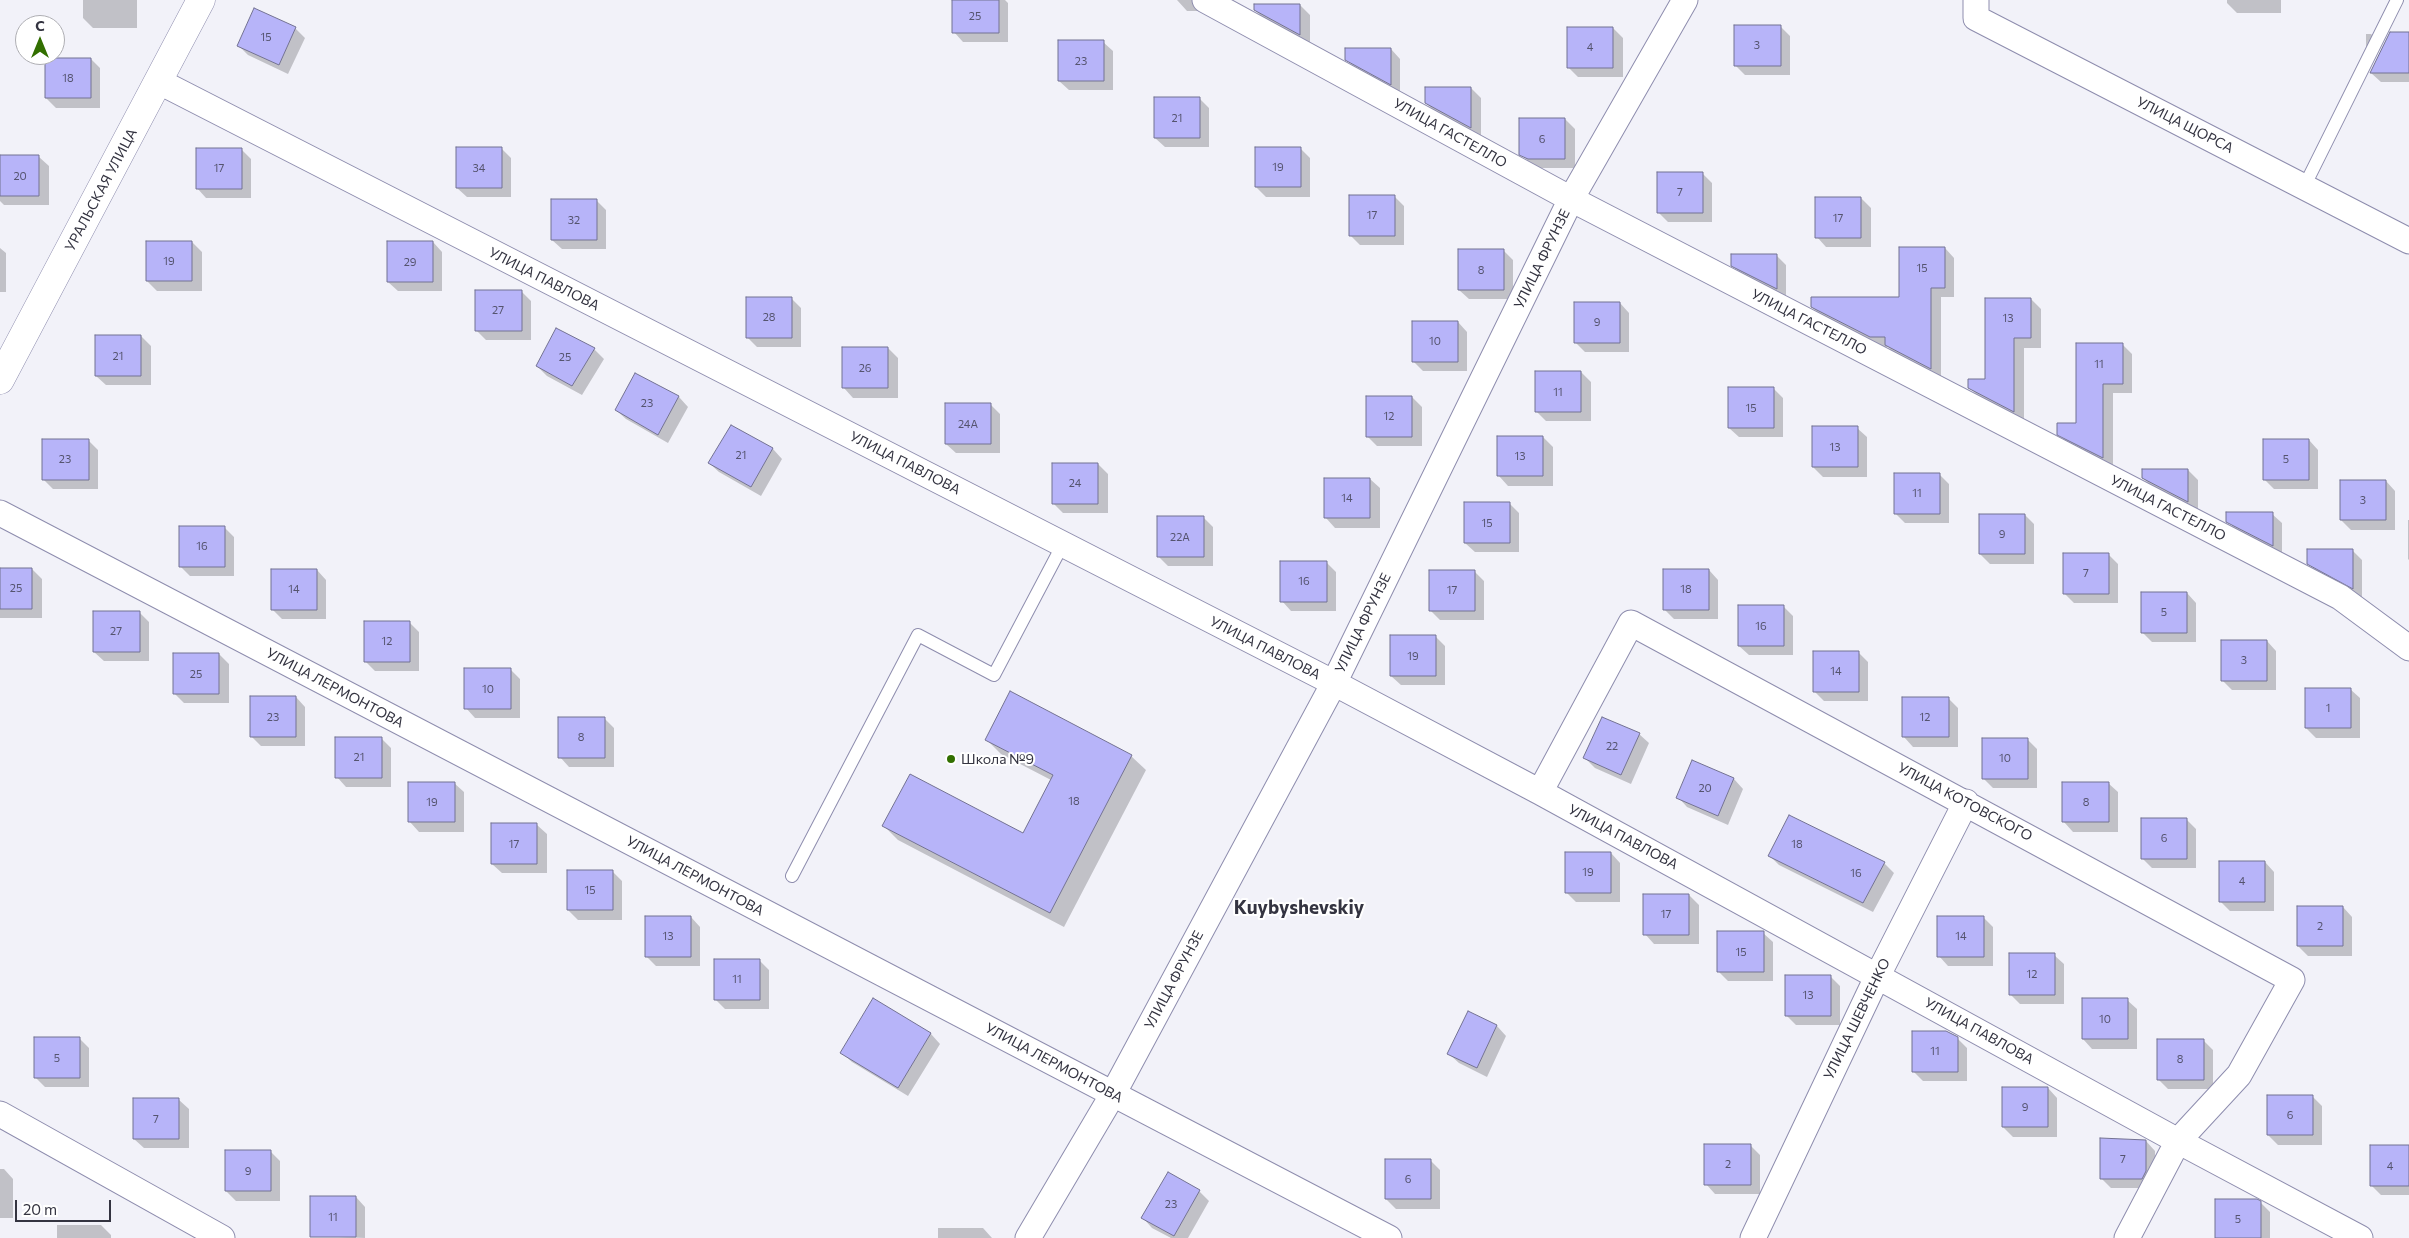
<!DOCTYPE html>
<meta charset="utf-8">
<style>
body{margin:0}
#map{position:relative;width:2409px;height:1238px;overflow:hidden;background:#f2f2f9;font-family:Commissioner,sans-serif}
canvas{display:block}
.north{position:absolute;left:15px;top:15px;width:50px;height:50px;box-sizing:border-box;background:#fff;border:1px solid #aeaeb3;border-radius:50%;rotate:0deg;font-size:14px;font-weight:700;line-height:20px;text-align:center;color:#343441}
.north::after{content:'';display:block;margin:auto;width:18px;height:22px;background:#326f00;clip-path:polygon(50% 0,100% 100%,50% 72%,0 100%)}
.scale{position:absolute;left:15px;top:1200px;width:96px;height:22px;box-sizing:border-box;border:2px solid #343441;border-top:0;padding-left:6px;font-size:15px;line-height:18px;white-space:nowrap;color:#343441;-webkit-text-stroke:4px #fff;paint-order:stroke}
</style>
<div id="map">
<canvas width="2409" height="1238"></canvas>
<div class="north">С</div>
<div class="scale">20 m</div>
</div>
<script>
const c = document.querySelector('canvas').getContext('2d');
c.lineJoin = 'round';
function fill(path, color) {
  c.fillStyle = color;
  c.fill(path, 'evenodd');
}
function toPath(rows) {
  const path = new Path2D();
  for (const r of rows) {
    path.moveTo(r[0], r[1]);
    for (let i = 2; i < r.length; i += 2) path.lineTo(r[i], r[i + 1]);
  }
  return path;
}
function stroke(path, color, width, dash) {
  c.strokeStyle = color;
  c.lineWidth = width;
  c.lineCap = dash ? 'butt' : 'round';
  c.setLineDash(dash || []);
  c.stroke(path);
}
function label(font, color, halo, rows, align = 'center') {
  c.font = font + ' Commissioner,sans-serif';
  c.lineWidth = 4;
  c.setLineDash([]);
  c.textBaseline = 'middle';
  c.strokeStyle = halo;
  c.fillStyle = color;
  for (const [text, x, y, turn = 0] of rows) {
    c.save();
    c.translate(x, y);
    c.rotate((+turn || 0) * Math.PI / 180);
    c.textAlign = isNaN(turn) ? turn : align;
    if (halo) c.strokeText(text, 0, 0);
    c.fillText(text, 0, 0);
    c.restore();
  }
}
fill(toPath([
 [83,0,137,0,137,28,93,28,83,18],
 [954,0,1005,0,1008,3,1008,42,963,42,954,32],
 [1177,0,1206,0,1200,11,1187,11],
 [2227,0,2281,0,2281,13,2237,13,2227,3],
 [1300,5,1310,15,1310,44,1265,20,1255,10],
 [1780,26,1790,36,1790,75,1745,75,1735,65],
 [295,28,305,38,288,74,248,55,238,45],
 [1613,28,1623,38,1623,77,1578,77,1568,67],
 [2366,34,2371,34,2381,43,2375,55,2366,46],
 [2409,34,2409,82,2381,82,2371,73],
 [1103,42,1113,51,1113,90,1069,90,1059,81],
 [1391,49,1400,59,1400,93,1356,69,1346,59],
 [91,59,100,68,100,108,56,108,46,98],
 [1471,88,1481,98,1481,136,1436,113,1426,103],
 [1200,99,1209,108,1209,147,1165,147,1155,138],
 [1565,119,1575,129,1575,168,1538,168,1531,164,1521,154],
 [501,148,511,158,511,197,467,197,457,188],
 [1300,148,1310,158,1310,197,1266,197,1256,187],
 [241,149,251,159,251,198,206,198,197,188],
 [0,157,39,157,49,166,49,205,4,205,0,201],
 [1702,173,1712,183,1712,222,1668,222,1658,212],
 [1394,196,1404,206,1404,245,1360,245,1350,235],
 [1861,198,1871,208,1871,247,1826,247,1817,237],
 [597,201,606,210,606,249,562,249,552,240],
 [192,242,202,252,202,291,157,291,147,281],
 [433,242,442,252,442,291,398,291,388,282],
 [0,248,6,253,6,292,0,292],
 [1945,248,1954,258,1954,297,1941,297,1941,378,1896,355,1888,347,1880,347,1822,317,1812,307,1900,298],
 [1503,250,1513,260,1513,299,1469,299,1459,290],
 [1776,255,1786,265,1786,298,1742,275,1732,265],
 [521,291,531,301,531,340,486,340,476,330],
 [791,298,801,308,801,347,757,347,747,337],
 [2031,299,2041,309,2041,348,2024,348,2024,421,1980,398,1970,388,1987,380],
 [1620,303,1629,313,1629,352,1585,352,1575,342],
 [1458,322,1467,332,1467,371,1423,371,1413,361],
 [141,336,151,346,151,385,106,385,96,376],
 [2122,344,2132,354,2132,393,2113,393,2113,467,2069,444,2059,434,2078,424],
 [888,348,898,358,898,398,853,398,844,388],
 [594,349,604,359,582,395,547,376,537,366],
 [1581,372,1591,382,1591,421,1546,421,1536,411],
 [636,374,679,397,688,407,668,443,626,419,616,410],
 [1774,389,1783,398,1783,437,1739,437,1729,428],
 [1412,397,1422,407,1422,446,1377,446,1367,436],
 [990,404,1000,414,1000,453,956,453,946,444],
 [731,427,773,449,782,459,761,496,719,472,709,463],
 [1857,428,1867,437,1867,477,1823,477,1813,467],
 [1543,437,1553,447,1553,486,1508,486,1499,476],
 [88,440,98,450,98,489,53,489,43,479],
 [2309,440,2318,450,2318,489,2274,489,2264,479],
 [1098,464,1108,474,1108,513,1063,513,1053,503],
 [2188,470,2198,480,2198,511,2153,488,2143,478],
 [1939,474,1949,484,1949,523,1905,523,1895,513],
 [1370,479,1380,488,1380,528,1335,528,1326,518],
 [2386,481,2395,491,2395,530,2351,530,2341,520],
 [1509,503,1519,513,1519,552,1475,552,1465,543],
 [2272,514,2282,523,2282,554,2238,531,2228,522],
 [2025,515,2034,524,2034,564,1990,564,1980,554],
 [1203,517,1213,527,1213,566,1168,566,1158,556],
 [2408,520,2409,520,2409,560,2408,559],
 [224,527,234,537,234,576,190,576,180,566],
 [2353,551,2362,560,2362,597,2318,573,2308,563],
 [2108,554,2118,564,2118,603,2074,603,2064,593],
 [1326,562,1336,572,1336,611,1291,611,1282,601],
 [0,569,32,569,42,579,42,618,0,618],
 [317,570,326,580,326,619,282,619,272,609],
 [1709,570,1718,580,1718,619,1674,619,1664,609],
 [1474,571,1484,581,1484,620,1440,620,1430,610],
 [2187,593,2196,603,2196,642,2152,642,2142,632],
 [1784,607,1793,616,1793,655,1749,655,1739,646],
 [139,612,149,622,149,661,104,661,94,652],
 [409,622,419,632,419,671,375,671,365,661],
 [1436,637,1445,646,1445,685,1401,685,1391,676],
 [2267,641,2276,651,2276,690,2232,690,2222,680],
 [1858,652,1868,662,1868,701,1824,701,1814,691],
 [219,654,229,664,229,703,184,703,174,693],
 [510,669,520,679,520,718,475,718,466,708],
 [2350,689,2360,698,2360,738,2316,738,2306,728],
 [296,697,305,707,305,746,261,746,251,736],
 [1948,698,1958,708,1958,747,1913,747,1904,737],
 [604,718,614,728,614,767,569,767,560,757],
 [1639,734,1649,743,1631,784,1595,768,1585,758],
 [381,738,391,748,391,787,346,787,337,777],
 [986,739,1131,756,1146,770,1064,927,898,840,884,826,1023,834,1051,780,1001,754],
 [2027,739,2037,749,2037,788,1993,788,1983,778],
 [1692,762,1734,779,1743,789,1728,825,1687,807,1678,797],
 [454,783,464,792,464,832,419,832,410,822],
 [2108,783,2118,792,2118,832,2073,832,2064,822],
 [2186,819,2196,829,2196,868,2152,868,2142,858],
 [537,825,547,834,547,873,502,873,492,864],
 [1611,853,1620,863,1620,902,1576,902,1566,892],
 [1769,855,1884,863,1894,873,1873,912,1779,865],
 [2265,862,2274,872,2274,911,2230,911,2220,901],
 [612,871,622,881,622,920,578,920,568,910],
 [1689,895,1699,905,1699,944,1654,944,1645,934],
 [2343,907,2352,917,2352,956,2308,956,2298,946],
 [691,917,700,927,700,966,656,966,646,956],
 [1983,917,1993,927,1993,966,1948,966,1939,956],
 [1763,933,1773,942,1773,981,1728,981,1719,972],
 [2054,955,2064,964,2064,1004,2020,1004,2010,994],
 [759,960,769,970,769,1009,725,1009,715,999],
 [1830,976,1840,986,1840,1025,1796,1025,1786,1015],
 [874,1000,931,1034,940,1044,908,1096,852,1062,842,1053],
 [2127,1000,2137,1009,2137,1049,2092,1049,2083,1039],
 [1468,1013,1497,1026,1506,1036,1487,1077,1459,1063,1449,1054],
 [79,1038,89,1048,89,1087,45,1087,35,1077],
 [1957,1038,1967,1048,1967,1081,1923,1081,1913,1071],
 [2203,1040,2213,1050,2213,1089,2168,1089,2158,1079],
 [2048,1088,2057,1098,2057,1137,2013,1137,2003,1127],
 [2312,1096,2322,1106,2322,1145,2278,1145,2268,1135],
 [179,1100,189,1109,189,1148,144,1148,134,1139],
 [2146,1141,2155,1151,2155,1181,2152,1188,2111,1188,2101,1178],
 [1750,1145,1760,1155,1760,1194,1715,1194,1706,1184],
 [2409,1146,2409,1195,2381,1195,2371,1185],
 [270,1151,280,1161,280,1201,236,1201,226,1191],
 [1430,1160,1440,1170,1440,1209,1396,1209,1386,1199],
 [0,1169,4,1169,13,1179,13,1218,0,1218],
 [1168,1174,1199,1191,1209,1201,1188,1238,1171,1238,1152,1228,1143,1218],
 [356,1197,365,1207,365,1238,311,1236],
 [2260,1202,2270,1212,2270,1238,2216,1238],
 [57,1225,101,1225,111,1235,111,1238,57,1238],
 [938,1228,983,1228,992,1238,938,1238]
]), '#0003');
const building = toPath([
 [952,0,999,0,999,33,952,33,952,0],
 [1254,4,1300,4,1300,35,1254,10,1254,4],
 [254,8,296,27,279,65,237,46,254,8],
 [1734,25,1781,25,1781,66,1734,66,1734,25],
 [1567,27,1613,27,1613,68,1567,68,1567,27],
 [2390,32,2409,32,2409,73,2370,73,2390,32],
 [1058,40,1104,40,1104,81,1058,81,1058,40],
 [1345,48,1391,48,1391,85,1345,60,1345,48],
 [45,58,91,58,91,98,45,98,45,58],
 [1425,87,1471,87,1471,128,1425,103,1425,87],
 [1154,97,1200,97,1200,138,1154,138,1154,97],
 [1519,118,1565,118,1565,159,1528,159,1519,155,1519,118],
 [456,147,502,147,502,188,456,188,456,147],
 [1255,147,1301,147,1301,187,1255,187,1255,147],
 [196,148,242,148,242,189,196,189,196,148],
 [0,155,39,155,39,196,0,196,0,155],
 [1657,172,1703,172,1703,213,1657,213,1657,172],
 [1349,195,1395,195,1395,236,1349,236,1349,195],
 [1815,197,1861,197,1861,238,1815,238,1815,197],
 [551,199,597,199,597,240,551,240,551,199],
 [146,241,192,241,192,281,146,281,146,241],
 [387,241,433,241,433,282,387,282,387,241],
 [1899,247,1945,247,1945,288,1931,288,1931,369,1885,345,1885,337,1870,337,1811,307,1811,297,1899,297,1899,247],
 [1458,249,1504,249,1504,290,1458,290,1458,249],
 [1731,254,1777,254,1777,289,1731,266,1731,254],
 [475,290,522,290,522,331,475,331,475,290],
 [746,297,792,297,792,338,746,338,746,297],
 [1985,298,2031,298,2031,338,2014,338,2014,412,1968,388,1968,379,1985,379,1985,298],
 [1574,302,1620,302,1620,343,1574,343,1574,302],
 [1412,321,1458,321,1458,362,1412,362,1412,321],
 [556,328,595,348,572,386,536,366,556,328],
 [95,335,141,335,141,376,95,376,95,335],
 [2076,343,2123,343,2123,384,2103,384,2103,458,2057,435,2057,423,2076,423,2076,343],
 [842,347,888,347,888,388,842,388,842,347],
 [1535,371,1581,371,1581,412,1535,412,1535,371],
 [635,373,679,396,658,435,615,410,635,373],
 [1728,387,1774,387,1774,428,1728,428,1728,387],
 [1366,396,1412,396,1412,437,1366,437,1366,396],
 [945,403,991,403,991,444,945,444,945,403],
 [731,425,773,448,751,487,708,463,731,425],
 [1812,426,1858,426,1858,467,1812,467,1812,426],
 [1497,436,1543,436,1543,476,1497,476,1497,436],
 [42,439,89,439,89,480,42,480,42,439],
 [2263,439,2309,439,2309,480,2263,480,2263,439],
 [1052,463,1098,463,1098,504,1052,504,1052,463],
 [2142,469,2188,469,2188,502,2142,478,2142,469],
 [1894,473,1940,473,1940,514,1894,514,1894,473],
 [1324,478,1370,478,1370,518,1324,518,1324,478],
 [2340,480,2386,480,2386,520,2340,520,2340,480],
 [1464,502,1510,502,1510,543,1464,543,1464,502],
 [2226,512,2273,512,2273,546,2226,522,2226,512],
 [1979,514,2025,514,2025,554,1979,554,1979,514],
 [1157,516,1204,516,1204,557,1157,557,1157,516],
 [179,526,225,526,225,567,179,567,179,526],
 [2307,549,2353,549,2353,589,2307,564,2307,549],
 [2063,553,2109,553,2109,594,2063,594,2063,553],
 [1280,561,1327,561,1327,602,1280,602,1280,561],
 [0,568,32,568,32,609,0,609,0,568],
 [271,569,317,569,317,610,271,610,271,569],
 [1663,569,1709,569,1709,610,1663,610,1663,569],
 [1429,570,1475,570,1475,611,1429,611,1429,570],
 [2141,592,2187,592,2187,633,2141,633,2141,592],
 [1738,605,1784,605,1784,646,1738,646,1738,605],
 [93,611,140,611,140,652,93,652,93,611],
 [364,621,410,621,410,662,364,662,364,621],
 [1390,635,1436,635,1436,676,1390,676,1390,635],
 [2221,640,2267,640,2267,681,2221,681,2221,640],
 [1813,651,1859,651,1859,692,1813,692,1813,651],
 [173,653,219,653,219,694,173,694,173,653],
 [464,668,511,668,511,709,464,709,464,668],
 [2305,688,2351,688,2351,728,2305,728,2305,688],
 [1010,691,1132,755,1050,913,882,826,910,774,1023,833,1053,775,985,740,1010,691],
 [250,696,296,696,296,737,250,737,250,696],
 [1902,697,1949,697,1949,737,1902,737,1902,697],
 [558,717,605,717,605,758,558,758,558,717],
 [1602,717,1640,733,1621,775,1583,758,1602,717],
 [335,737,382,737,382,778,335,778,335,737],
 [1982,738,2028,738,2028,779,1982,779,1982,738],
 [1692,760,1734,778,1718,816,1676,798,1692,760],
 [408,782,455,782,455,822,408,822,408,782],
 [2062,782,2109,782,2109,822,2062,822,2062,782],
 [1789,815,1885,862,1863,903,1768,856,1789,815],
 [2141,818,2187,818,2187,859,2141,859,2141,818],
 [491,823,537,823,537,864,491,864,491,823],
 [1565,852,1611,852,1611,893,1565,893,1565,852],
 [2219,861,2265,861,2265,902,2219,902,2219,861],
 [567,870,613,870,613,910,567,910,567,870],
 [1643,894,1689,894,1689,935,1643,935,1643,894],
 [2297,906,2343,906,2343,946,2297,946,2297,906],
 [645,916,691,916,691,957,645,957,645,916],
 [1937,916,1984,916,1984,957,1937,957,1937,916],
 [1717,931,1764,931,1764,972,1717,972,1717,931],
 [2009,953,2055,953,2055,995,2009,995,2009,953],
 [714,959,760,959,760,1000,714,1000,714,959],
 [1785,975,1831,975,1831,1016,1785,1016,1785,975],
 [873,998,931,1033,898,1088,840,1053,873,998],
 [2082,998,2128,998,2128,1039,2082,1039,2082,998],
 [1468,1011,1497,1025,1477,1068,1447,1054,1468,1011],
 [1912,1031,1946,1031,1958,1037,1958,1072,1912,1072,1912,1031],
 [34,1037,80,1037,80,1078,34,1078,34,1037],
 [2157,1039,2204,1039,2204,1080,2157,1080,2157,1039],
 [2002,1087,2048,1087,2048,1127,2002,1127,2002,1087],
 [2267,1095,2313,1095,2313,1135,2267,1135,2267,1095],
 [133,1098,179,1098,179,1139,133,1139,133,1098],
 [2100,1138,2146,1140,2146,1171,2142,1179,2100,1179,2100,1138],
 [1704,1144,1751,1144,1751,1185,1704,1185,1704,1144],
 [2370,1145,2409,1145,2409,1186,2370,1186,2370,1145],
 [225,1150,271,1150,271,1191,225,1191,225,1150],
 [1385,1159,1431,1159,1431,1199,1385,1199,1385,1159],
 [1168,1172,1200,1190,1174,1236,1141,1218,1168,1172],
 [310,1196,356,1196,356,1237,310,1237,310,1196],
 [2215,1199,2257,1199,2261,1201,2261,1238,2215,1238,2215,1199]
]);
fill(building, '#b7b4f9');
stroke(building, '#737292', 1);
const service = toPath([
 [2304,187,2397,0],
 [792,876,918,635,994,675,1063,544]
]);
const minor = toPath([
 [1205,0,1571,199,2340,597,2409,648],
 [1976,0,1976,18,2409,241],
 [158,81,1334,683,1540,792,2178,1141,2360,1238],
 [0,513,1389,1238],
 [1540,792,1631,623,2292,980,2239,1075,2178,1141,2127,1238],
 [0,1114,222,1238],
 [1028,1238,1113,1094,1334,683,1571,199,1685,0],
 [1753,1238,1878,975,1966,802]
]);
const tertiary = toPath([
 [0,380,201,0]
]);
stroke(service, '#8e8dae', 14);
stroke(minor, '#8e8dae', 27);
stroke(tertiary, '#8e8dae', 29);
stroke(service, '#fff', 12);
stroke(minor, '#fff', 25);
stroke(tertiary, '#fff', 28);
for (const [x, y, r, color] of [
 [951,759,5,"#326f00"]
]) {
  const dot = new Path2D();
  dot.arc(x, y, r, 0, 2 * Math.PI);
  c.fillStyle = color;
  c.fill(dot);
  stroke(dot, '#fff', 2);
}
label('11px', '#55546f', null, [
 ["25",975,16],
 ["15",266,37],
 ["3",1757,45],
 ["4",1590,47],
 ["23",1081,61],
 ["18",68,78],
 ["21",1177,118],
 ["6",1542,139],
 ["19",1278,167],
 ["17",219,168],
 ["34",479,168],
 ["20",20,176],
 ["7",1680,192],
 ["17",1372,215],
 ["17",1838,218],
 ["32",574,220],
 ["19",169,261],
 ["29",410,262],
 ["15",1922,268],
 ["8",1481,270],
 ["27",498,310],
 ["28",769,317],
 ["13",2008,318],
 ["9",1597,322],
 ["10",1435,341],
 ["21",118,356],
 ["25",565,357],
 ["11",2099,364],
 ["26",865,368],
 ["11",1558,392],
 ["23",647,403],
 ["15",1751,408],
 ["12",1389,416],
 ["24А",968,424],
 ["13",1835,447],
 ["21",741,455],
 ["13",1520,456],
 ["23",65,459],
 ["5",2286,459],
 ["24",1075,483],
 ["11",1917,493],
 ["14",1347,498],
 ["3",2363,500],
 ["15",1487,523],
 ["9",2002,534],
 ["22А",1180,537],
 ["16",202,546],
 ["7",2086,573],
 ["16",1304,581],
 ["25",16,588],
 ["14",294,589],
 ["18",1686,589],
 ["17",1452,590],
 ["5",2164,612],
 ["16",1761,626],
 ["27",116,631],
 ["12",387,641],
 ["19",1413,656],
 ["3",2244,660],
 ["14",1836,671],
 ["25",196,674],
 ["10",488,689],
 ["1",2328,708],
 ["23",273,717],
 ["12",1925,717],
 ["8",581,737],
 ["22",1612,746],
 ["21",359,757],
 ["10",2005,758],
 ["20",1705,788],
 ["18",1074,801],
 ["19",432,802],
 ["8",2086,802],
 ["6",2164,838],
 ["17",514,844],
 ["18",1797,844],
 ["19",1588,872],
 ["16",1856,873],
 ["4",2242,881],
 ["15",590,890],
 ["17",1666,914],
 ["2",2320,926],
 ["13",668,936],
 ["14",1961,936],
 ["15",1741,952],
 ["12",2032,974],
 ["11",737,979],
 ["13",1808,995],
 ["10",2105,1019],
 ["11",1935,1051],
 ["5",57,1058],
 ["8",2180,1059],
 ["9",2025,1107],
 ["6",2290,1115],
 ["7",156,1119],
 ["7",2123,1159],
 ["2",1728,1164],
 ["4",2390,1166],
 ["9",248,1171],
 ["6",1408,1179],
 ["23",1171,1204],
 ["11",333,1217],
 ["5",2238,1219]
]);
label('14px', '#343441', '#fff', [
 ["УЛИЦА ЩОРСА",2185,125,27],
 ["УЛИЦА ГАСТЕЛЛО",1450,133,29],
 ["УРАЛЬСКАЯ УЛИЦА",101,190,-62],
 ["УЛИЦА ФРУНЗЕ",1542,259,-64],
 ["УЛИЦА ПАВЛОВА",544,279,27],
 ["УЛИЦА ГАСТЕЛЛО",1809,322,27],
 ["УЛИЦА ПАВЛОВА",905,463,27],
 ["УЛИЦА ГАСТЕЛЛО",2168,508,27],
 ["УЛИЦА ФРУНЗЕ",1363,623,-64],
 ["УЛИЦА ПАВЛОВА",1265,648,27],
 ["УЛИЦА ЛЕРМОНТОВА",335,688,28],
 ["УЛИЦА КОТОВСКОГО",1965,802,28],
 ["УЛИЦА ПАВЛОВА",1623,837,28],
 ["УЛИЦА ЛЕРМОНТОВА",695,876,28],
 ["УЛИЦА ФРУНЗЕ",1174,980,-62],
 ["УЛИЦА ШЕВЧЕНКО",1857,1019,-64],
 ["УЛИЦА ПАВЛОВА",1979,1031,29],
 ["УЛИЦА ЛЕРМОНТОВА",1054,1063,28]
]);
label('14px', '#343441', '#fff', [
 ["Школа №9",961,759]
], 'left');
label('bold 19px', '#343441', '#fff', [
 ["Kuybyshevskiy",1299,908]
]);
</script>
